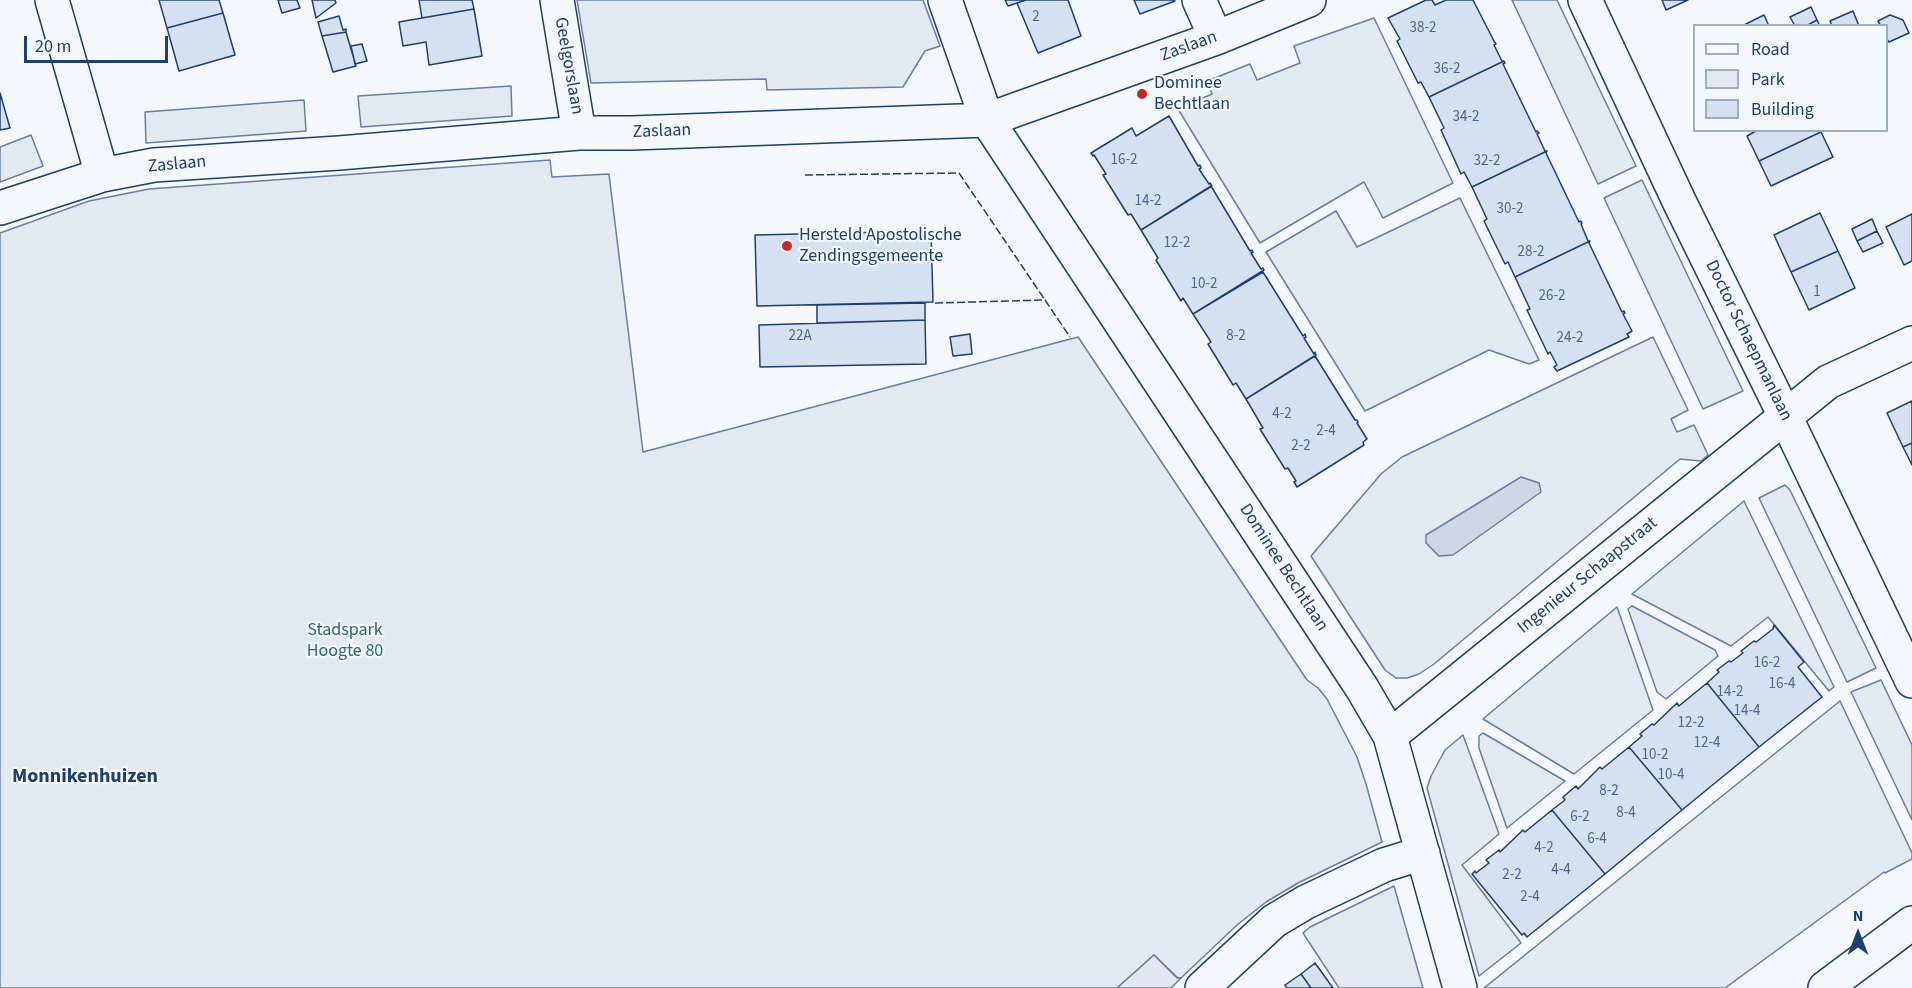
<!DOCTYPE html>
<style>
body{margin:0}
#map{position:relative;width:1912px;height:988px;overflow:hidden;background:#f4f7fb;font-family:"Source Sans 3",sans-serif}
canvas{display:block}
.legend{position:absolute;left:1693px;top:24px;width:195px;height:108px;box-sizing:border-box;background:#f4f7fb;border:2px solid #9eadc5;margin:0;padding:8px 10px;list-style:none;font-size:18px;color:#1d3f73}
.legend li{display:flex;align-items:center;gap:12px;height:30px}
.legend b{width:30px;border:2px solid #9eadc5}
.north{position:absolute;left:1828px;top:904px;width:60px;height:60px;-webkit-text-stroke:4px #f4f7fb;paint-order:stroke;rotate:0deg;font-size:16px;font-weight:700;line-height:24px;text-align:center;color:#1d3f73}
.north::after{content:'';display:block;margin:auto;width:21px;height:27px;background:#1d3f73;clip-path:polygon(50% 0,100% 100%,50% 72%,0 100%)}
.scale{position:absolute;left:24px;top:36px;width:144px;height:27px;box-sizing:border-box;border:3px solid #1d3f73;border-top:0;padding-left:8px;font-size:18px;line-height:21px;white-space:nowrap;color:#1d3f73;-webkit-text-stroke:4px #f4f7fb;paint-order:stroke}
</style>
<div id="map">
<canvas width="1912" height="988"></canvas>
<ul class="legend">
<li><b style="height:8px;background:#f4f7fb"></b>Road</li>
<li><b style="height:16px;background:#e3e9f0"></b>Park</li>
<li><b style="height:16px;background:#d5e0f0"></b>Building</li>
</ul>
<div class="north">N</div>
<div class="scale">20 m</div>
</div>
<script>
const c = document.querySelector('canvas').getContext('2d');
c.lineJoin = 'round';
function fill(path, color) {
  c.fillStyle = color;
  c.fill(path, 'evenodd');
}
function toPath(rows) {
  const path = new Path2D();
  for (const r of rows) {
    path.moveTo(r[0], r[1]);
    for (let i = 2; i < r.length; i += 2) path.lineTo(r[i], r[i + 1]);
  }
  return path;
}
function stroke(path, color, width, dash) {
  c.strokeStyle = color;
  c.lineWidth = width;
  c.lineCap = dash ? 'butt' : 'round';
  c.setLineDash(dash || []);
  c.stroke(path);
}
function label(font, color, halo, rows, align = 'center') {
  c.font = font + ' "Source Sans 3",sans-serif';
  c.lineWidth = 4.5;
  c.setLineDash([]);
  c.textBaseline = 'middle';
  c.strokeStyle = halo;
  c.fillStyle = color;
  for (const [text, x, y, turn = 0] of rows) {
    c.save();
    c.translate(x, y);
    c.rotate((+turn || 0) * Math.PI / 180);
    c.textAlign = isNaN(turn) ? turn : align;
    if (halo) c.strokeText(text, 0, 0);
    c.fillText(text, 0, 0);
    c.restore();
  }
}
const green = toPath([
 [577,0,923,0,940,46,925,51,903,87,767,90,766,79,591,83,577,0],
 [1512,0,1557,0,1636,166,1598,184,1512,0],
 [1374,18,1453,183,1383,218,1364,182,1260,243,1178,109,1212,94,1207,81,1250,64,1257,80,1300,63,1294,46,1374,18],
 [511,86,512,116,361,127,358,96,511,86],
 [304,100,306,131,146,143,145,112,304,100],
 [31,135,43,166,0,182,0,147,31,135],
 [550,160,552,177,609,174,643,452,1078,337,1307,680,1318,688,1327,699,1357,757,1366,784,1382,842,1298,883,1266,902,1237,925,1181,978,1178,978,1154,955,1117,988,0,988,0,233,89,201,149,189,550,160],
 [1642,180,1743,391,1703,409,1604,198,1642,180],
 [1460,198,1539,360,1529,364,1489,350,1365,411,1266,252,1336,211,1357,247,1460,198],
 [1653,337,1688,410,1671,419,1677,432,1694,425,1708,455,1701,461,1680,459,1434,664,1419,674,1407,678,1396,678,1385,670,1311,556,1381,474,1402,457,1653,337],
 [1521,478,1539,483,1439,556,1434,551,1521,478],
 [1785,485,1790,490,1876,668,1847,682,1759,498,1785,485],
 [1744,501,1834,687,1829,691,1768,617,1731,646,1632,594,1744,501],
 [1632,606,1715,650,1718,656,1666,699,1657,692,1628,609,1632,606],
 [1617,607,1653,710,1574,774,1483,719,1617,607],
 [1881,680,1912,745,1912,820,1851,692,1881,680],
 [1840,701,1912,853,1912,859,1885,873,1884,872,1725,988,1484,988,1840,701],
 [1483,733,1565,781,1507,828,1479,748,1479,736,1483,733],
 [1463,735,1499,834,1462,865,1521,943,1479,976,1427,788,1431,776,1445,750,1463,735],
 [1394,886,1423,988,1339,988,1303,933,1310,927,1394,886]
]);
fill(green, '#e3e9f0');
stroke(green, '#687fa3', 1.5);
const parking = toPath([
 [1154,955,1177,978,1181,978,1171,988,1117,988,1154,955]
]);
fill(parking, '#e3e8f0');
stroke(parking, '#687fa3', 1.5);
const water = toPath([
 [1521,477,1539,483,1541,492,1453,555,1439,556,1426,543,1426,535,1521,477]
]);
fill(water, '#cfd7e4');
stroke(water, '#687fa3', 1.5);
const building = toPath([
 [159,0,219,0,223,13,167,28,159,0],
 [278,0,297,0,300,8,282,13,278,0],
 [312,0,335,0,336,3,316,18,312,0],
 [419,0,472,0,474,9,422,18,419,0],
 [1005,0,1026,0,1008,6,1005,0],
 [1026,0,1068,0,1081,36,1038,53,1017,3,1026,0],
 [1134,0,1174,0,1175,1,1140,14,1134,0],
 [1426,0,1432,0,1435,5,1446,0,1473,0,1494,41,1496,44,1494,45,1502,61,1504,61,1429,97,1421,82,1418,83,1397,41,1400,39,1388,18,1426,0],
 [1662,0,1688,0,1666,10,1662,0],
 [1811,7,1817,20,1806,26,1795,26,1790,17,1811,7],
 [474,9,482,56,429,65,426,42,403,46,399,22,474,9],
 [1853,11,1859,26,1832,26,1830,21,1853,11],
 [223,13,235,55,179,71,167,28,223,13],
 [1764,15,1769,26,1742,26,1764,15],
 [1890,15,1903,20,1909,33,1889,42,1886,38,1886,26,1881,26,1878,21,1890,15],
 [339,16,343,30,346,29,346,32,322,36,318,22,339,16],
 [1817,20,1820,26,1806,26,1817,20],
 [346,32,356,66,333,72,322,36,346,32],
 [362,44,367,61,355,64,351,46,362,44],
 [1504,61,1505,63,1503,64,1536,132,1537,131,1539,133,1537,134,1545,151,1547,151,1472,187,1464,172,1461,174,1441,130,1444,128,1429,97,1504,61],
 [0,93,10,128,0,130,0,93],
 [1169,116,1198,166,1200,165,1201,168,1199,169,1209,184,1210,183,1212,186,1141,230,1131,214,1128,215,1103,175,1106,174,1094,155,1093,156,1091,153,1132,128,1136,136,1169,116],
 [1758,130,1820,130,1821,132,1759,161,1747,136,1758,130],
 [1821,132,1833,157,1771,186,1759,161,1821,132],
 [1547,151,1546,153,1579,222,1581,221,1582,223,1581,224,1588,241,1590,241,1515,277,1508,262,1505,264,1484,221,1487,219,1472,187,1547,151],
 [1211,186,1250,251,1252,250,1253,252,1251,253,1261,269,1263,268,1264,270,1193,314,1183,298,1181,301,1156,260,1158,258,1141,230,1211,186],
 [1820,213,1838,251,1791,272,1774,235,1820,213],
 [1912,214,1912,261,1904,265,1886,227,1912,214],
 [1872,219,1877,231,1857,241,1852,229,1872,219],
 [931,231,933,302,757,306,755,235,931,231],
 [1877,231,1883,243,1863,252,1857,241,1877,231],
 [1590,241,1589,243,1622,312,1624,311,1625,313,1623,314,1632,331,1627,334,1629,337,1557,371,1554,367,1557,365,1550,352,1548,354,1527,310,1530,309,1515,277,1590,241],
 [1838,251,1855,288,1809,310,1791,272,1838,251],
 [1263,272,1303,336,1305,334,1306,337,1304,338,1314,354,1315,352,1316,355,1246,399,1236,383,1233,385,1208,344,1211,342,1193,314,1263,272],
 [925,303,925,320,817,323,817,305,925,303],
 [925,320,926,364,760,367,759,325,925,320],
 [970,334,972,354,953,356,950,337,970,334],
 [1315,356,1355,420,1357,420,1358,422,1357,423,1367,439,1363,442,1364,445,1297,487,1294,482,1296,481,1288,468,1285,469,1260,429,1263,428,1246,399,1315,356],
 [1912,401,1912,443,1903,447,1887,413,1912,401],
 [1912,443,1912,465,1903,447,1912,443],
 [1774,625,1804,662,1798,667,1822,697,1759,747,1707,683,1719,672,1717,670,1729,661,1731,662,1743,653,1741,651,1754,641,1756,642,1773,629,1774,625],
 [1707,683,1759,747,1682,810,1629,747,1642,736,1640,734,1652,724,1654,725,1677,703,1679,706,1707,683],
 [1629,747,1682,810,1605,874,1552,810,1565,800,1563,797,1576,786,1578,789,1600,767,1602,769,1629,747],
 [1552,810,1605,874,1527,937,1524,933,1522,935,1472,874,1475,871,1476,873,1489,863,1486,860,1499,850,1500,852,1523,830,1525,832,1552,810],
 [1315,963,1333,988,1311,988,1301,974,1315,963],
 [1301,974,1311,988,1287,988,1285,985,1301,974]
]);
fill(building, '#d5e0f0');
stroke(building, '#1d3f73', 1.5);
const minor = toPath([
 [52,0,102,175],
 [557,0,579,133],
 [945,0,987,120,1362,688,1390,736,1460,988],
 [1199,0,1216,38],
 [1585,0,1679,201,1785,416,1912,681],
 [0,208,102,175,154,165,339,153,579,133,632,133,987,120,1216,38,1309,0],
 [1390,736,1828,382,1912,343],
 [1202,988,1274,921,1306,902,1384,865,1423,853],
 [1825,988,1912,923]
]);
stroke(minor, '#1d3f73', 36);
stroke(minor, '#f4f7fb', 33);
stroke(toPath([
 [805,175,959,173,1045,300],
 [935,303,1045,300,1070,337]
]), '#1d3f73', 1.5, [8, 3]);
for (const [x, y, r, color] of [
 [1142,94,6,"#c62828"],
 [787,246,6,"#c62828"]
]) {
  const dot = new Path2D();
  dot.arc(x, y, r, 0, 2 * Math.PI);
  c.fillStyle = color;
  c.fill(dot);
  stroke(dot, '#f4f7fb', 2);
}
label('15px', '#4b6792', null, [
 ["2",1036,18],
 ["38-2",1423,29],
 ["36-2",1447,70],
 ["34-2",1466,118],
 ["16-2",1124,161],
 ["32-2",1487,162],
 ["14-2",1148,202],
 ["30-2",1510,210],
 ["12-2",1177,244],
 ["28-2",1531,253],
 ["10-2",1204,285],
 ["1",1817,293],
 ["26-2",1552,297],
 ["22A",800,337],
 ["8-2",1236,337],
 ["24-2",1570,339],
 ["4-2",1282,415],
 ["2-4",1326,432],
 ["2-2",1301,447],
 ["16-2",1767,664],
 ["16-4",1782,685],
 ["14-2",1730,693],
 ["14-4",1747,712],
 ["12-2",1691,724],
 ["12-4",1707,744],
 ["10-2",1655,756],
 ["10-4",1671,776],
 ["8-2",1609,792],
 ["8-4",1626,814],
 ["6-2",1580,818],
 ["6-4",1597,840],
 ["4-2",1544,849],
 ["4-4",1561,871],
 ["2-2",1512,876],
 ["2-4",1530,898]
]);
label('18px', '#1d3f73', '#f4f7fb', [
 ["Zaslaan",1189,47,-20],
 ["Geelgorslaan",568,66,80],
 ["Zaslaan",662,132,-2],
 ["Zaslaan",177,165,-5],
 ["Doctor Schaepmanlaan",1748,341,64],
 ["Dominee Bechtlaan",1283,568,57],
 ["Ingenieur Schaapstraat",1588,576,-39]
]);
label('18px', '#1d3f73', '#f4f7fb', [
 ["Dominee",1154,84],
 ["Bechtlaan",1154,105],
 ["Hersteld Apostolische",799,236],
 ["Zendingsgemeente",799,257]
], 'left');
label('18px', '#2c6c60', '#f4f7fb', [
 ["Stadspark",345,631],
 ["Hoogte 80",345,652]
]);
label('bold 20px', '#1d3f73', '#f4f7fb', [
 ["Monnikenhuizen",85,778]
]);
</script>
